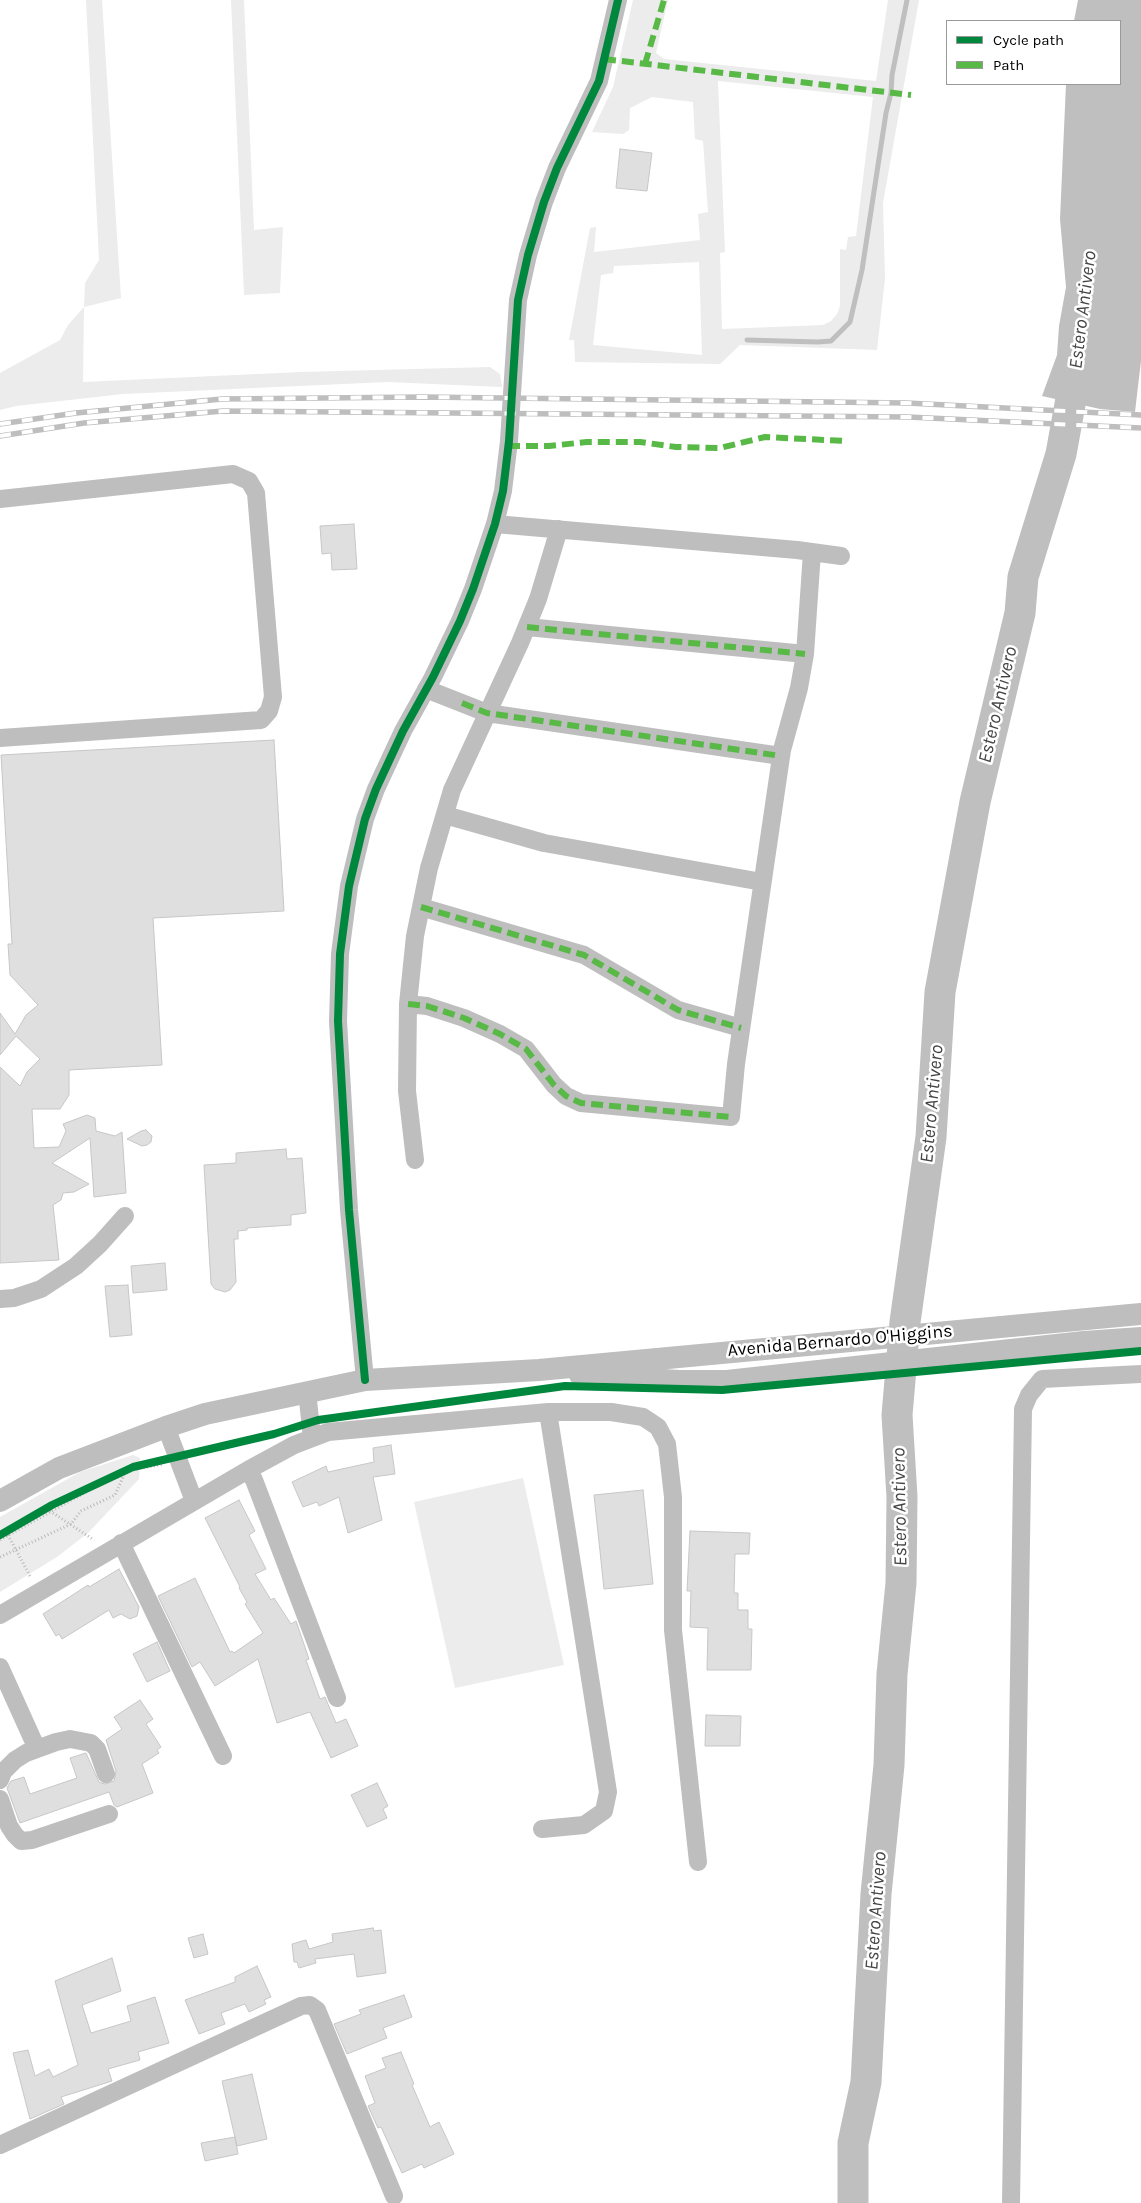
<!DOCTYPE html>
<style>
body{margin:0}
#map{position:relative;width:1141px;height:2203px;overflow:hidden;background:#fff;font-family:Karla,sans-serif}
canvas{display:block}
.legend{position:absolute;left:946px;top:20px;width:175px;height:65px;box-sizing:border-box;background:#fff;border:1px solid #999;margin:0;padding:6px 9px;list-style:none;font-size:15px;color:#000}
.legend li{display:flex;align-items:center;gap:10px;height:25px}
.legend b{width:25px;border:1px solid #999}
</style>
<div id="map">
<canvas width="1141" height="2203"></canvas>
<ul class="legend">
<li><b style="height:6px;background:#00873e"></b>Cycle path</li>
<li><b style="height:6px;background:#58b947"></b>Path</li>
</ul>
</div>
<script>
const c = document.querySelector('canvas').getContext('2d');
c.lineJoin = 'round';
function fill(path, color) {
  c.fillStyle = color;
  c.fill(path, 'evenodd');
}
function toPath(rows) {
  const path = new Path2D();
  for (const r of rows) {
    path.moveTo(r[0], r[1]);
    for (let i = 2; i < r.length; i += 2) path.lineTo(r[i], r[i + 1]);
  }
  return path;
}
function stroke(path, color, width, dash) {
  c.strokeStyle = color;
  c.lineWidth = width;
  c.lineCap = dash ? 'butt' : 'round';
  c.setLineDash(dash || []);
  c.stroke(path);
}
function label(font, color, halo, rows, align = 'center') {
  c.font = font + ' Karla,sans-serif';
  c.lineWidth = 5;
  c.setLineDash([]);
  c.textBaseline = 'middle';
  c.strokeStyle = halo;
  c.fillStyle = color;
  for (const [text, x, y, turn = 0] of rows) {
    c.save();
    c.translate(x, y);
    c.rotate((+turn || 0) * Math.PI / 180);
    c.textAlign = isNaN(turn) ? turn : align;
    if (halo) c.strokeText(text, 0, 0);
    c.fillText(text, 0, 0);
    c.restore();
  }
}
fill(toPath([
 [86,0,102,0,121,298,84,307,83,382,301,372,490,367,500,374,502,387,387,382,123,394,16,406,0,410,0,373,60,340,68,325,84,307,85,283,99,260],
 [231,0,244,0,254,230,283,227,280,293,244,295],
 [633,0,668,0,656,53,664,59,876,81,888,0,919,0,883,203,885,279,877,350,740,345,720,364,575,362,574,340,569,340,590,228,596,227,594,252,700,240,698,214,708,212,703,141,695,139,693,102,652,97,630,108,629,130,623,134,592,132,613,87],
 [718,81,873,97,856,236,848,237,846,250,840,249,840,306,837,314,831,321,823,325,722,329,720,253,725,252],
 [699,262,702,355,593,345,601,275,613,273,614,266],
 [133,1455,140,1458,139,1479,88,1533,57,1557,0,1592,0,1517,80,1472],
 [523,1478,564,1665,455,1688,414,1502]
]), '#ececec');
fill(toPath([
 [1078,0,1141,0,1141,361,1135,412,1100,409,1042,396,1057,355,1059,326,1066,287,1060,219,1066,84,1120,84,1120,21,1074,21]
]), '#bfbfbf');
stroke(toPath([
 [747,340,818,342,831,341,850,322,862,270,886,113,891,93,892,75,907,0]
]), '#bfbfbf', 5);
stroke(toPath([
 [853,2203,853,2143,866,2082,876,1894,889,1765,892,1674,901,1583,902,1497,897,1415,905,1322,931,1137,940,992,975,802,1020,613,1023,577,1061,454,1078,360]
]), '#bfbfbf', 31);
const building = toPath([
 [620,149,652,153,647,191,616,188,620,149],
 [354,524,357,569,332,570,331,553,322,554,320,526,354,524],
 [274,740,284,911,153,918,162,1065,69,1070,69,1095,60,1109,32,1109,34,1148,59,1147,66,1131,63,1124,87,1115,95,1118,96,1131,115,1136,122,1132,126,1193,94,1197,90,1138,52,1163,89,1184,74,1192,63,1193,61,1200,53,1205,59,1260,0,1263,0,1067,20,1086,27,1072,40,1059,16,1036,0,1055,0,1013,15,1034,26,1015,38,1005,10,975,8,944,12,944,1,755,274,740],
 [146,1130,152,1136,151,1142,147,1145,142,1146,127,1139,141,1131,146,1130],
 [286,1149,287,1159,302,1158,306,1213,291,1215,291,1225,247,1228,247,1230,238,1231,238,1239,234,1239,236,1282,230,1290,225,1292,215,1289,211,1284,204,1165,236,1163,236,1153,286,1149],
 [165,1263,167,1290,133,1293,131,1266,165,1263],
 [128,1285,132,1335,110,1337,105,1286,128,1285],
 [391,1445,395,1474,373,1477,382,1520,348,1533,339,1497,319,1506,317,1502,303,1507,292,1482,326,1466,328,1472,374,1462,373,1448,391,1445],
 [643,1490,653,1584,604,1589,594,1495,643,1490],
 [239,1500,255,1531,249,1535,266,1569,255,1574,271,1600,274,1598,291,1624,296,1621,309,1659,306,1660,320,1699,325,1697,336,1723,346,1719,358,1746,331,1758,310,1712,277,1723,258,1659,215,1686,200,1662,192,1667,158,1596,195,1578,230,1652,232,1651,234,1653,263,1633,245,1604,247,1602,239,1588,240,1587,205,1518,239,1500],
 [690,1531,750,1533,749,1554,735,1554,734,1593,738,1593,738,1610,748,1610,748,1629,752,1629,751,1670,707,1670,708,1628,690,1627,691,1591,687,1591,690,1531],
 [119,1569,139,1607,137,1616,130,1619,121,1614,113,1618,109,1610,62,1639,59,1634,56,1636,43,1614,88,1585,89,1587,119,1569],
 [157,1642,170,1671,147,1682,133,1654,157,1642],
 [140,1700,153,1719,146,1724,161,1747,157,1750,159,1753,142,1764,153,1793,117,1807,114,1805,109,1792,20,1823,7,1788,11,1781,24,1777,30,1794,77,1778,70,1758,86,1753,99,1782,105,1784,114,1781,116,1771,106,1740,122,1729,114,1717,140,1700],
 [706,1715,741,1716,740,1746,705,1746,706,1715],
 [377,1783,388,1806,383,1809,387,1818,367,1827,351,1795,377,1783],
 [373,1928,374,1931,381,1930,386,1973,357,1977,354,1954,315,1959,316,1963,299,1968,297,1962,294,1962,292,1944,306,1940,309,1949,333,1942,332,1934,373,1928],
 [203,1934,208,1954,194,1958,188,1938,203,1934],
 [112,1958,121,1991,82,2005,91,2033,131,2021,127,2006,155,1997,169,2043,138,2052,140,2060,108,2069,112,2081,61,2097,64,2104,30,2119,13,2053,28,2050,35,2076,49,2069,53,2077,78,2065,55,1981,112,1958],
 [257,1966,271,1997,264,2000,266,2004,249,2012,245,2004,221,2013,225,2024,199,2034,185,2000,235,1982,235,1977,257,1966],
 [404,1995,412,2017,383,2028,387,2038,347,2054,334,2024,361,2014,359,2010,404,1995],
 [401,2052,414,2084,412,2085,430,2127,439,2122,454,2154,424,2168,422,2164,402,2173,381,2127,378,2128,368,2106,375,2103,365,2076,386,2068,382,2058,401,2052],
 [252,2074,267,2139,237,2146,222,2081,252,2074],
 [235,2137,238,2154,205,2161,201,2143,235,2137]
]);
fill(building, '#dfdfdf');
stroke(building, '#c7c7c7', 1);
stroke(toPath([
 [50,1511,94,1540],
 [8,1535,31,1578],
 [0,1540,86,1492,133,1470,164,1464],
 [0,1557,71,1524,81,1511,115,1495,124,1475]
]), '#b9b9b9', 3, [1, 2.5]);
stroke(toPath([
 [0,499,233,474,249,481,256,493,273,697,269,711,261,720,0,738],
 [495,524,797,550,841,556],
 [527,627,805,654],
 [426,689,487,713,781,756],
 [445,815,544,843,762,882],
 [421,907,584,955,678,1010,741,1028],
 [408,1004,427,1006,464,1018,500,1034,526,1049,554,1085,566,1096,581,1103,731,1117,736,1064,782,750,799,688,805,654,812,552],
 [415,1160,407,1091,408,1004,415,936,429,868,452,790,520,643,538,599,559,529],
 [0,1299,14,1298,41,1289,76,1266,100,1244,125,1216],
 [365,1380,349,1210,338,1021,340,954,349,886,365,819,376,789,403,731,433,677,460,621,473,589,495,524,503,491,509,441,518,300,528,255,544,202,557,168,599,81,618,0],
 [307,1391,312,1438],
 [166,1427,194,1501],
 [248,1470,254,1480,337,1698],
 [121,1543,223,1756],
 [0,1615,248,1470,294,1445,328,1432,548,1412,611,1412,643,1417,658,1427,667,1444,673,1497,673,1630,698,1862],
 [0,1667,37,1749],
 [0,1780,3,1772,15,1760,26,1753,56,1742,70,1739,91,1743,97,1749,106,1774],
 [0,1799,9,1826,15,1835,21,1841,32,1840,109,1814],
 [542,1829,584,1825,604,1811,608,1792,548,1412],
 [0,2145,301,2006,310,2005,317,2010,394,2196],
 [1011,2203,1023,1409,1029,1395,1042,1379,1141,1374]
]), '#bebebe', 18);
stroke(toPath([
 [580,1375,679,1381,727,1381,1084,1342,1141,1338],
 [0,1501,59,1468,166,1427,205,1414,365,1380,539,1370,1141,1314]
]), '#bebebe', 22);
const rail = toPath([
 [0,424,76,413,222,399,423,397,907,403,1141,415],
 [0,436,84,423,223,411,908,417,1141,428]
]);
stroke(rail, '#bebebe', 5.5);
stroke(rail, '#fff', 4, [11]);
stroke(toPath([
 [604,59,911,95],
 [645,64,664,0],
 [508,446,549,446,587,442,640,442,676,447,720,448,765,437,846,441],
 [527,627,805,654],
 [462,703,487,713,781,756],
 [421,907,584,955,678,1010,741,1028],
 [408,1004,427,1006,464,1018,500,1034,526,1049,554,1085,566,1096,581,1103,731,1117]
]), '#58b947', 6, [12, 6]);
stroke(toPath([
 [365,1380,349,1210,338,1021,340,954,349,886,365,819,376,789,403,731,433,677,460,621,473,589,495,524,503,491,509,441,518,300,528,255,544,202,557,168,599,81,618,0],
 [0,1535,52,1505,133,1467,274,1434,318,1420,565,1386,722,1390,1141,1351]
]), '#00873e', 8);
label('18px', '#000', '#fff', [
 ["Avenida Bernardo O'Higgins",840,1341,-5]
]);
label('italic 19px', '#444', '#fff', [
 ["Estero Antivero",1083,310,-83],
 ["Estero Antivero",998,705,-77],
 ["Estero Antivero",932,1104,-85],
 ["Estero Antivero",900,1507,-91],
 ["Estero Antivero",876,1911,-86]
]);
</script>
